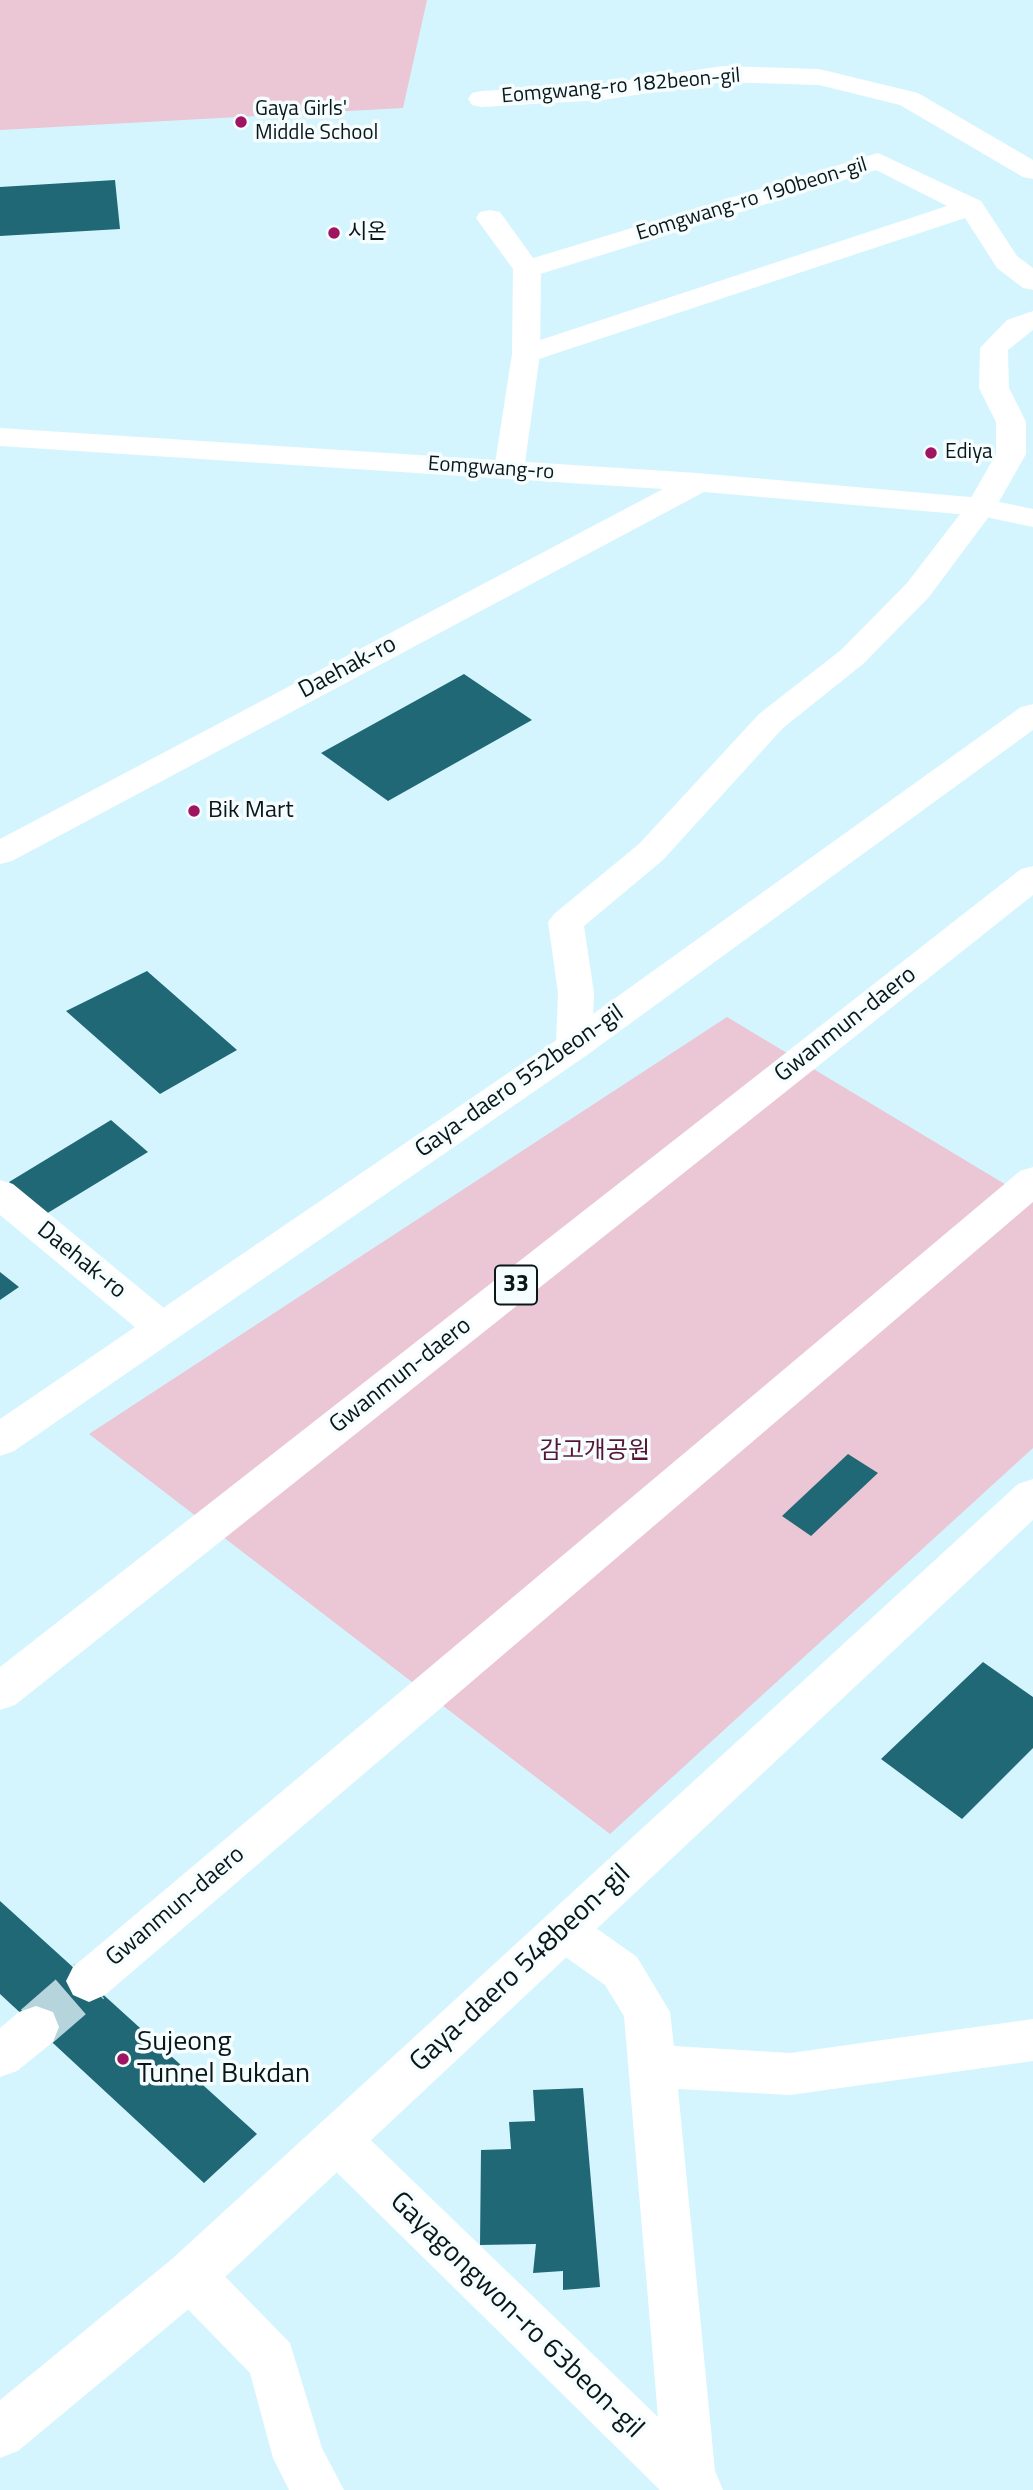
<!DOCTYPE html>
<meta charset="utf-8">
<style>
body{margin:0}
canvas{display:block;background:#d4f5fd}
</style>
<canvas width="1033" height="2490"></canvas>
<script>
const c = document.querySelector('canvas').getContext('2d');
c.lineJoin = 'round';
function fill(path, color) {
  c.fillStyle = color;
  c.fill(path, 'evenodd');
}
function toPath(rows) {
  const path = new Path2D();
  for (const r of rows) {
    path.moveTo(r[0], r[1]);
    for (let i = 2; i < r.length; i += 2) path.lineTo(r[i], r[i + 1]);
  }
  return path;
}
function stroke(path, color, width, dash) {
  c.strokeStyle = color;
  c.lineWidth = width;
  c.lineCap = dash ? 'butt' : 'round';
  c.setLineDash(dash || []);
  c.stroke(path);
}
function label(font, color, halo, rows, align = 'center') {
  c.font = font + ' "Titillium Web","Noto Sans KR",sans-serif';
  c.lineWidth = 7;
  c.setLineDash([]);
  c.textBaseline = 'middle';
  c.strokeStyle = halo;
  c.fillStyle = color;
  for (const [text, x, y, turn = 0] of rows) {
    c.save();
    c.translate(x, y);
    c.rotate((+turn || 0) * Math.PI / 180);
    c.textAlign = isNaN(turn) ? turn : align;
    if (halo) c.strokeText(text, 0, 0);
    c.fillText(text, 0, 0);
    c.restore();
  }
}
fill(toPath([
 [0,0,427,0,403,108,0,130],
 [727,1017,1033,1201,1033,1448,610,1834,89,1434]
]), '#ebc6d4');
fill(toPath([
 [115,180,120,229,0,236,0,187],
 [464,674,532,720,388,801,321,753],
 [147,971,237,1050,160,1094,66,1011],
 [111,1120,148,1152,46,1214,9,1182],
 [0,1272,19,1287,0,1300],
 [848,1454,878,1473,811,1536,782,1516],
 [983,1662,1033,1697,1033,1748,962,1819,881,1759],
 [0,1901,257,2134,204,2183,0,1994],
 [583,2088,600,2287,563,2290,563,2271,533,2273,536,2244,480,2245,481,2150,511,2149,509,2122,535,2121,533,2090]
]), '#216876');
stroke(toPath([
 [36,2027,89,1981]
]), '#b6d4db', 46, [46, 23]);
fill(toPath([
 [723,66,819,69,918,93,1033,160,1033,179,1023,177,900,105,819,85,723,82,602,100,481,107,472,105,468,99,472,93,481,91,602,84,723,66],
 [878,153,981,201,1017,256,1033,268,1033,290,1023,288,997,268,965,218,536,360,526,363,516,360,512,354,516,348,947,206,876,170,537,275,527,277,517,275,513,269,517,263,878,153],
 [1033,311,1033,330,1008,350,1009,388,1026,422,1026,454,996,507,929,597,863,664,783,728,663,860,584,926,594,993,592,1046,587,1055,574,1059,561,1055,556,1046,558,993,548,922,554,914,639,844,759,714,841,650,907,583,967,505,996,454,996,422,979,388,980,348,1007,320,1033,311],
 [0,1180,13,1184,176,1318,182,1328,176,1338,162,1343,148,1338,0,1215,0,1180]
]), '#fff');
fill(toPath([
 [490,210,500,212,541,269,540,354,524,470,520,476,509,479,498,476,494,470,512,354,513,269,476,218,480,212,490,210],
 [563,1910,579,1916,637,1957,670,2012,674,2046,790,2053,1033,2019,1033,2061,790,2095,678,2089,715,2471,723,2490,660,2490,320,2156,313,2140,320,2124,337,2118,354,2124,658,2417,624,2016,605,1985,547,1944,540,1930,547,1916,563,1910],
 [190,2253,208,2259,290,2343,322,2448,344,2490,289,2490,273,2458,250,2373,172,2293,165,2276,172,2259,190,2253]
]), '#fff');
fill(toPath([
 [0,428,697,473,981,498,1033,509,1033,527,981,516,704,492,12,861,0,864,0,839,663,489,0,446,0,428],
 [1033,704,1033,730,587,1055,14,1451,0,1456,0,1419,561,1037,1021,707,1033,704],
 [1033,1479,1033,1520,208,2293,18,2451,0,2458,0,2400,172,2259,1018,1484,1033,1479]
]), '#fff');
fill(toPath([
 [1033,866,1033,895,15,1705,0,1710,0,1667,1021,869,1033,866],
 [1033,1167,1033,1202,105,1995,89,2002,73,1995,66,1981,73,1967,1020,1171,1033,1167],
 [36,2006,53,2012,59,2027,53,2042,17,2071,0,2077,0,2028,19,2012,36,2006]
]), '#fff');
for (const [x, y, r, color] of [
 [241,122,7,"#9f1562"],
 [334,233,7,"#9f1562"],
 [931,453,7,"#9f1562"],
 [194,811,7,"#9f1562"],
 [123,2059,7,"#9f1562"]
]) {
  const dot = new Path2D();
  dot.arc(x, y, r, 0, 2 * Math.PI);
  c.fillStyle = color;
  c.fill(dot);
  stroke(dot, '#f6fdff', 2.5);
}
label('21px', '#0a1719', '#f6fdff', [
 ["Eomgwang-ro 182beon-gil",621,87,-5],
 ["Eomgwang-ro 190beon-gil",752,200,-17],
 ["Eomgwang-ro",491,469,4]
]);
label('21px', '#0a1719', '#f6fdff', [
 ["Gaya Girls'",255,110],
 ["Middle School",255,134],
 ["시온",348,233],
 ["Ediya",945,453]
], 'left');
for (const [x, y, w] of [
 [516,1285,42]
]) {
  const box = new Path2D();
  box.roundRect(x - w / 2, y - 19.5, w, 39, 5);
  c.fillStyle = '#f6fdff';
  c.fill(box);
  stroke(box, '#0a1719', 2);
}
label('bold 23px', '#0a1719', null, [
 ["33",516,1285]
]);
label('24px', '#0a1719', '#f6fdff', [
 ["Daehak-ro",348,668,-28],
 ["Gwanmun-daero",846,1025,-38],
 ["Gaya-daero 552beon-gil",520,1082,-35],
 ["Daehak-ro",81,1261,39],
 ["Gwanmun-daero",401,1376,-38],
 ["Gwanmun-daero",176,1907,-40]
]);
label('24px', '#0a1719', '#f6fdff', [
 ["Bik Mart",208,811]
], 'left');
label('24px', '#561536', '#f6fdff', [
 ["감고개공원",595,1452]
]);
label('28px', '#0a1719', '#f6fdff', [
 ["Gaya-daero 548beon-gil",521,1969,-43],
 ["Gayagongwon-ro 63beon-gil",516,2316,44]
]);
label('28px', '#0a1719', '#f6fdff', [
 ["Sujeong",137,2043],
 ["Tunnel Bukdan",137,2075]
], 'left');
</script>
